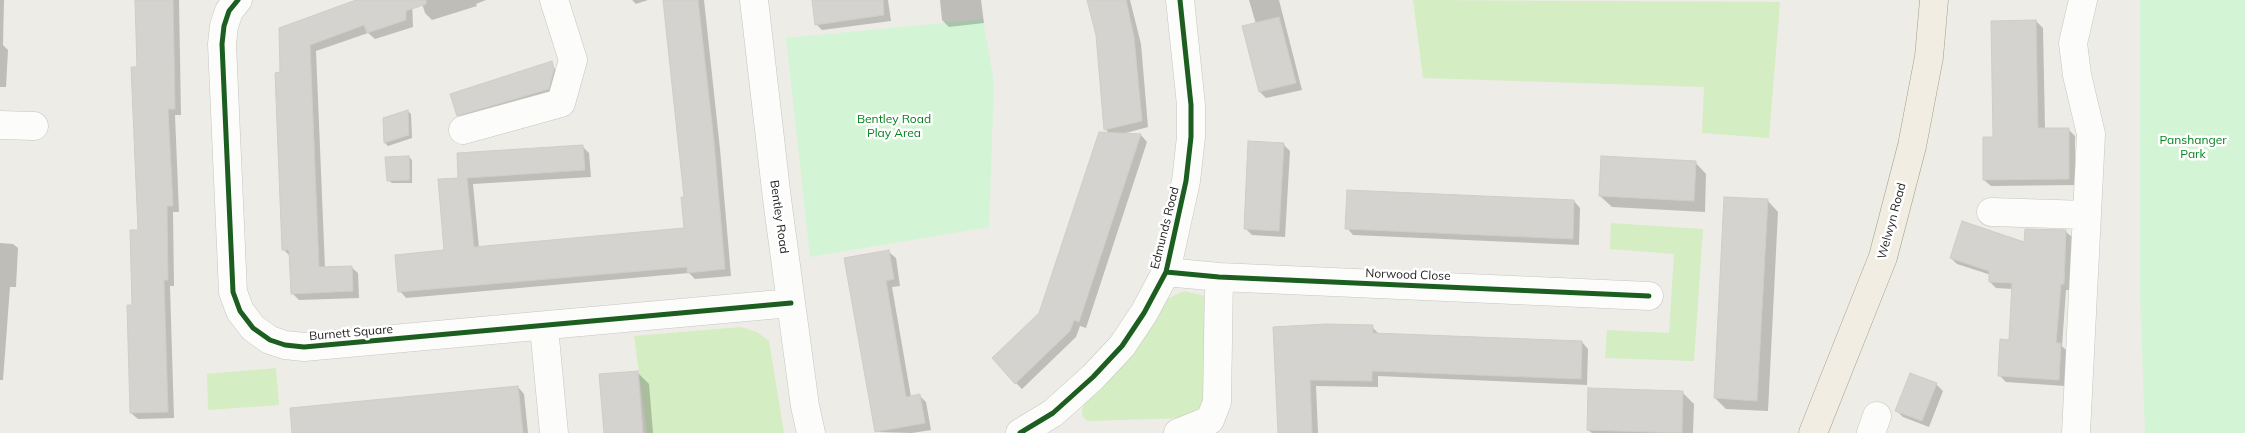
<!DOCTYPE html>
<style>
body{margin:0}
canvas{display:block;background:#edece6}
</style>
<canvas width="2245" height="433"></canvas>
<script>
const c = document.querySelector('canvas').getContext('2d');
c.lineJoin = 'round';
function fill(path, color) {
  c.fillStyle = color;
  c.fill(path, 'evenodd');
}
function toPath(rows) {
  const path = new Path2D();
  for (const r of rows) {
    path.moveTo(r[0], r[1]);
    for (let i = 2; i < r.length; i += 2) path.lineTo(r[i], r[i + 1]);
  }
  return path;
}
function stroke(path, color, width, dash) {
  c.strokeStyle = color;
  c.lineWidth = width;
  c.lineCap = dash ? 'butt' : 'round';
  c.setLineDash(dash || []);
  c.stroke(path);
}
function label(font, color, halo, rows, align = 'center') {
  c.font = font + ' Mulish,sans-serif';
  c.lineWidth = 5;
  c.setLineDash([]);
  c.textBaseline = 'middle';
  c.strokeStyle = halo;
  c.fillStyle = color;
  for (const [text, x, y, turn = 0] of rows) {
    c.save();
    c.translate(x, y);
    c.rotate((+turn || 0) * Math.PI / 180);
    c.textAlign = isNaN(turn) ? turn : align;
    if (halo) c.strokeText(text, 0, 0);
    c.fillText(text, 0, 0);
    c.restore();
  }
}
fill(toPath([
 [1413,0,1780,2,1769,138,1702,133,1704,87,1423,78],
 [1611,223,1703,229,1694,361,1605,358,1607,330,1669,333,1674,254,1610,249],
 [1184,291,1209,297,1205,402,1197,410,1184,418,1088,421,1083,417,1082,411,1084,404,1128,356,1165,300],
 [741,327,757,332,769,341,784,433,647,433,634,336],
 [276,368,279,405,208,410,207,374]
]), '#d5edc3');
fill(toPath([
 [2140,0,2245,0,2245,433,2145,433,2140,294],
 [983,19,994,83,989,227,810,257,786,38]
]), '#d3f5d6');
fill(toPath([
 [0,0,4,0,3,45,8,50,6,87,0,87],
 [136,0,179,0,181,115,175,115,179,212,173,212,174,286,170,286,174,418,138,419,131,413,133,306,139,231,139,68],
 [357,0,412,0,413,27,375,39,368,33,316,51,325,268,351,267,358,273,359,298,299,300,292,293,290,256,284,250,280,29],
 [421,0,486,0,476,4,477,6,432,20,425,13],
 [632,0,648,0,636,4],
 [664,0,704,0,720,149,731,276,695,279,689,273,406,298,400,291,446,251,460,179,583,147,589,153,591,177,473,184,479,248,685,229,686,198],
 [813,0,888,0,891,21,822,30,816,24],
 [940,0,981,0,984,23,949,27,942,20],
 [1088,0,1130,0,1141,44,1148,127,1122,134,1141,135,1147,142,1086,328,1080,326,1076,337,1022,389,1016,383,1109,133,1105,129,1097,34],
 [1249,0,1279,0,1302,90,1266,98,1260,92,1256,24],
 [2036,21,2043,28,2045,129,2068,129,2075,136,2075,185,1991,186,1984,180],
 [551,62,557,73,552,92,462,118,459,115],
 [408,111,411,114,412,138,388,146,385,143,384,119],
 [1283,144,1290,151,1285,237,1252,235,1245,228],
 [409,157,412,160,412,183,392,183,388,180],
 [1695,162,1706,174,1705,212,1612,207,1600,196],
 [1767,200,1778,212,1768,411,1726,409,1715,398],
 [1574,201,1580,208,1579,245,1353,235,1347,228],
 [2065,231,2072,237,2070,290,2066,290,2062,346,2067,351,2065,386,2006,382,1999,375,2010,341,2013,289,1996,288,1990,282,1991,275,1957,264,1951,258,2026,244],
 [0,243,13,244,18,248,16,287,10,287,3,380,0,380],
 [889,252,896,258,900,286,892,287,911,397,920,396,926,402,931,430,912,433,876,432,845,259],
 [1372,327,1379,334,1582,342,1588,349,1587,385,1378,376,1378,387,1316,386,1318,433,1279,433,1275,328],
 [637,372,649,384,653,433,605,433],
 [1936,384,1943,391,1929,427,1903,417,1897,411],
 [518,387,524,394,528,433,293,433],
 [1682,392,1694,404,1693,433,1592,433,1588,430]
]), '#0003');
const building = toPath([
 [135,0,173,0,175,109,168,109,173,206,167,206,168,280,164,280,168,412,130,413,127,305,132,305,130,230,138,230,131,67,137,67,135,0],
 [356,0,426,0,426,4,406,11,406,20,367,33,364,25,310,45,319,267,352,266,353,291,291,294,289,250,282,250,275,73,280,72,279,28,356,0],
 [663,0,698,0,714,142,725,269,687,273,687,267,398,292,395,255,444,250,438,179,458,178,457,153,583,145,585,170,467,178,474,247,684,228,681,197,684,197,663,0],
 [812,0,883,0,884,15,815,25,812,0],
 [1087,0,1126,0,1134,37,1142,121,1104,130,1096,35,1087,0],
 [1279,17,1296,83,1259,92,1242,26,1279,17],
 [2036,20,2038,128,2069,128,2069,179,1983,180,1983,137,1993,137,1991,21,2036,20],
 [552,61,554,69,549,89,457,116,450,94,552,61],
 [408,110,409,135,384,143,383,118,408,110],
 [1099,132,1141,134,1079,322,1074,320,1070,331,1015,384,992,358,1039,313,1099,132],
 [1248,141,1284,143,1279,231,1244,229,1248,141],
 [409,156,410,180,387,181,385,157,409,156],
 [1601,156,1696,161,1694,201,1599,196,1601,156],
 [1347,190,1574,200,1573,239,1345,229,1347,190],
 [1724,197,1768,199,1757,401,1714,398,1724,197],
 [1962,221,2024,242,2025,229,2066,230,2064,284,2061,284,2056,343,2061,343,2059,380,1998,376,2000,339,2009,340,2012,283,1989,282,1989,271,1950,258,1962,221],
 [889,250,894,279,886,281,906,397,920,394,925,423,875,432,844,258,889,250],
 [1326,324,1373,325,1373,333,1582,341,1581,379,1372,371,1372,381,1310,380,1312,433,1278,433,1273,327,1326,324],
 [638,371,643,433,604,433,599,374,638,371],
 [1910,373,1937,383,1922,421,1895,411,1910,373],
 [518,386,523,433,292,433,290,408,518,386],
 [1588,388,1683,391,1682,433,1587,430,1588,388]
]);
fill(building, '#d5d3cf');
stroke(building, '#d0cdc7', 1);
const minor = toPath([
 [238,0,229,11,224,26,222,44,233,292,240,311,253,328,270,340,285,345,304,347,791,303],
 [754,0,777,199,805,406,811,433],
 [0,125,34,126],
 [463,130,561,103,573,60,554,0],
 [1991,212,2087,215],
 [1166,272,1219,277,1649,296],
 [544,327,554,433],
 [1020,433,1053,413,1093,377,1122,346,1144,313,1166,272,1186,181,1191,137,1191,105,1180,0],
 [1178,433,1210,420,1217,402,1219,277],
 [1871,433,1877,416],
 [2076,433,2091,134,2077,75,2073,43,2083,0]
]);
const major = toPath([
 [1813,433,1883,257,1912,146,1929,57,1934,0]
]);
stroke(minor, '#c5c5c2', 29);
stroke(major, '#a39c82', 29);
stroke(minor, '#fcfcfb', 28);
stroke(major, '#f1ede3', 28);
stroke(toPath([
 [238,0,229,11,224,26,222,44,233,292,240,311,253,328,270,340,285,345,304,347,791,303],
 [1166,272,1219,277,1649,296],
 [1020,433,1053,413,1093,377,1122,346,1144,313,1166,272,1186,181,1191,137,1191,105,1180,0]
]), '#1b5e20', 5);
label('12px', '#05821c', '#fff', [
 ["Bentley Road",894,119],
 ["Play Area",894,133],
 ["Panshanger",2193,140],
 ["Park",2193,154]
]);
label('12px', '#1e1e1e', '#fff', [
 ["Bentley Road",779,217,82],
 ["Welwyn Road",1892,221,-75],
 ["Edmunds Road",1165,228,-76],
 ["Norwood Close",1408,275,2],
 ["Burnett Square",351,333,-5]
]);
</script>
